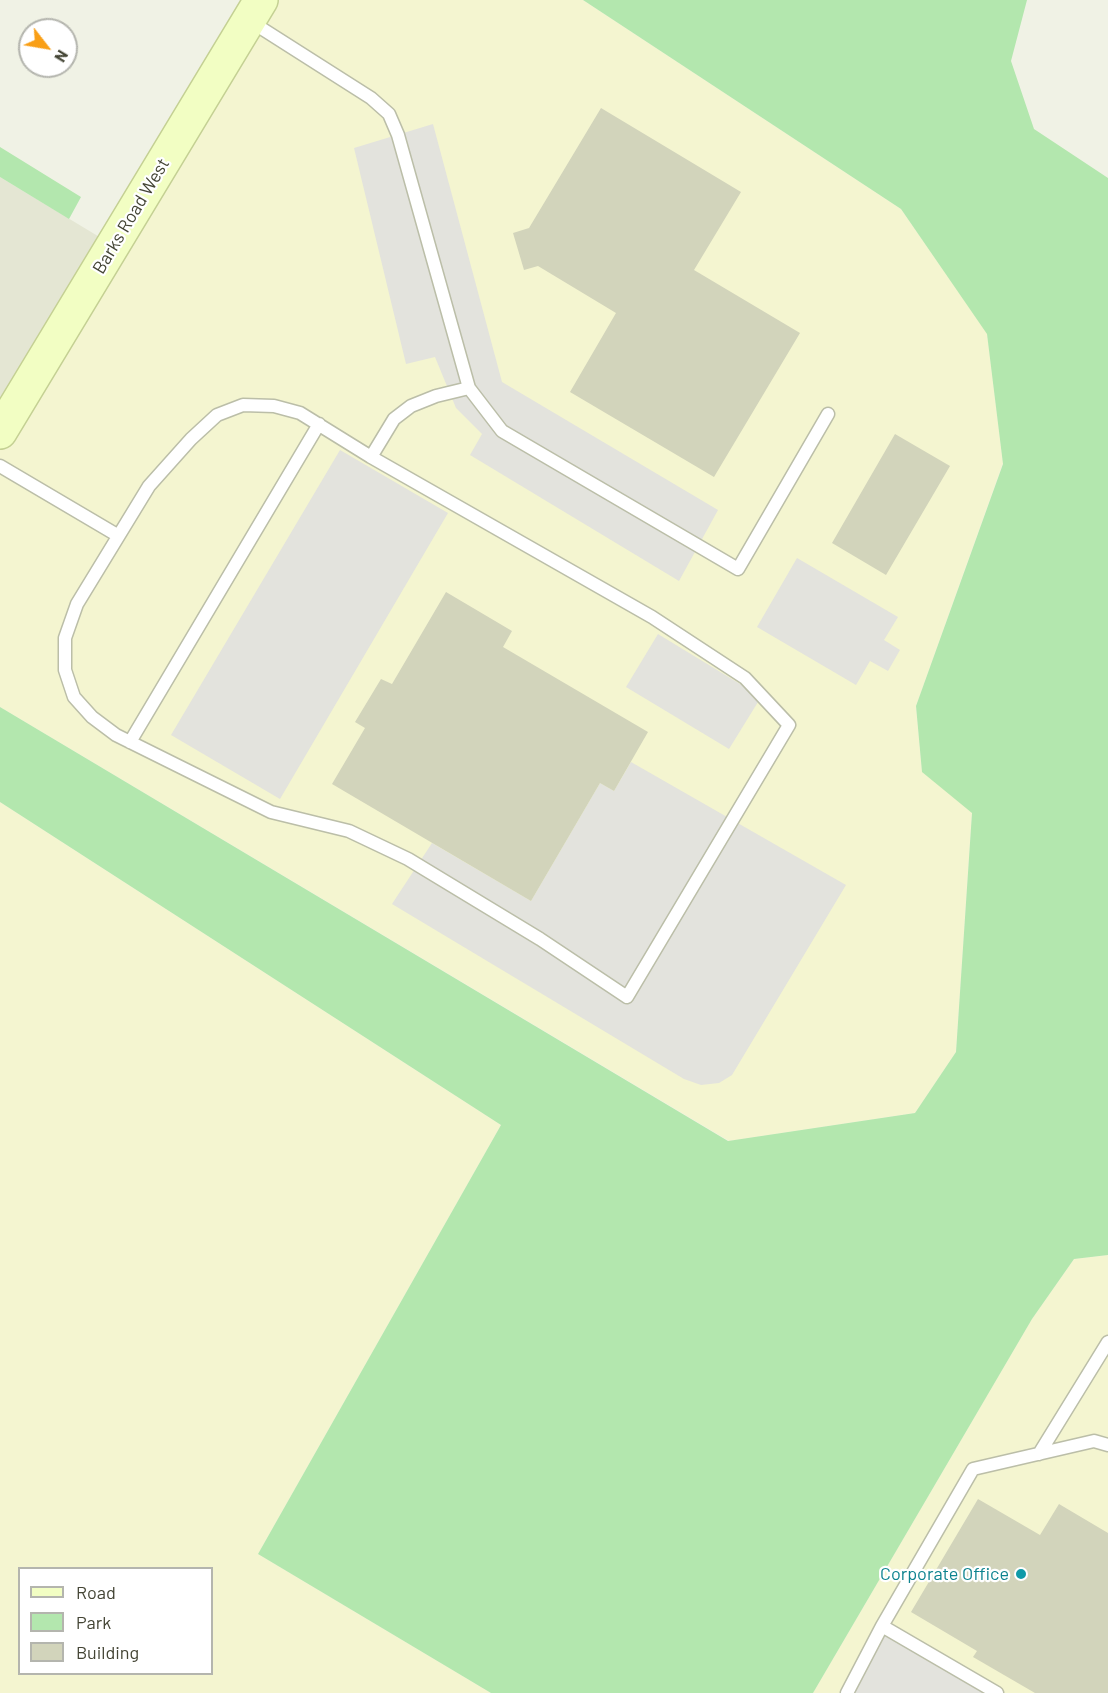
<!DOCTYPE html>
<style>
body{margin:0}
#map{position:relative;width:1108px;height:1693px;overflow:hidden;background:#f0f2e5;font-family:Barlow,sans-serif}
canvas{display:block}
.legend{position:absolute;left:18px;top:1567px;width:195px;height:108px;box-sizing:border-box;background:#fff;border:2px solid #b4b5ae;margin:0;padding:8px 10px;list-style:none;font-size:18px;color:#444535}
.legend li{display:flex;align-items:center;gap:12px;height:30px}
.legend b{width:30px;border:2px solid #b4b5ae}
.north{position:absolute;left:18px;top:18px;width:60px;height:60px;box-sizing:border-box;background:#fff;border:2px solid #b4b5ae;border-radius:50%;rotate:121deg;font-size:16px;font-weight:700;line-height:24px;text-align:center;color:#444535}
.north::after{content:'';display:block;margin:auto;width:21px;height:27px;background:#f99f16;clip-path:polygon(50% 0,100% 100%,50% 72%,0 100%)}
</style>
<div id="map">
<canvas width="1108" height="1693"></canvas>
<ul class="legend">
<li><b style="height:8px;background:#f2fec3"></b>Road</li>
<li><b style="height:16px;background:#b3e7ae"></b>Park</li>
<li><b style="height:16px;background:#d2d4bb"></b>Building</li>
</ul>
<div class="north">N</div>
</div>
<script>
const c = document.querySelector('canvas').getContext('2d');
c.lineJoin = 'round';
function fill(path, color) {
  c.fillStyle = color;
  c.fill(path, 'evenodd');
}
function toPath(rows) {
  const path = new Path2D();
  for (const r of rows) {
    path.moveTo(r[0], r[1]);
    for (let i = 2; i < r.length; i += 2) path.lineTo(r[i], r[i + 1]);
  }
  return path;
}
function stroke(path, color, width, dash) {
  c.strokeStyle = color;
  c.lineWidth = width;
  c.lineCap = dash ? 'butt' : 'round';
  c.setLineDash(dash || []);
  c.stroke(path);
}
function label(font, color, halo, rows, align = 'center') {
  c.font = font + ' Barlow,sans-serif';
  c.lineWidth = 4.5;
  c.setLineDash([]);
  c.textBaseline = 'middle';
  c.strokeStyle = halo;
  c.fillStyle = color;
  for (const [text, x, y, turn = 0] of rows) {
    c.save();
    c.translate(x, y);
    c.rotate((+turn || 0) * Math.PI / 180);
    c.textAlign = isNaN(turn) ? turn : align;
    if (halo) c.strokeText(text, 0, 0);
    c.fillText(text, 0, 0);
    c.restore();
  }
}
fill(toPath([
 [0,177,106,241,0,421]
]), '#e4e6d3');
fill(toPath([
 [253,0,583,0,901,209,987,333,1003,463,916,706,922,771,972,812,956,1052,915,1113,729,1141,0,707,0,421],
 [0,802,501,1125,258,1554,491,1693,0,1693],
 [20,1568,212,1568,212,1674,20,1674],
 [1108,1255,1108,1693,813,1693,1032,1319,1074,1259]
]), '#f4f5d0');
fill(toPath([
 [583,0,1027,0,1011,61,1034,129,1108,178,1108,1255,1074,1259,1032,1319,813,1693,491,1693,258,1554,501,1125,0,802,0,707,728,1141,915,1113,956,1052,972,813,922,772,916,706,1003,464,987,334,901,209],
 [0,147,81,197,69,219,0,177]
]), '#b3e7ae');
fill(toPath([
 [433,124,502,382,718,510,679,581,470,455,482,434,456,408,435,357,406,364,354,148],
 [340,450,448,513,280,799,171,735],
 [797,558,898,617,884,640,900,650,888,671,870,661,856,685,757,627],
 [658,634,745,687,758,702,729,749,626,687],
 [631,762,846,885,732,1075,719,1083,701,1085,684,1079,392,904,432,843,531,901,600,783,614,791],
 [882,1626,997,1693,847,1693]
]), '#e3e3dd');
fill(toPath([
 [601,108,741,192,694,270,800,333,714,477,570,392,616,313,538,266,524,270,513,233,529,228],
 [895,434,950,466,886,575,832,543],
 [446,592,512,631,503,647,648,732,614,791,600,783,531,901,332,784,365,728,355,722,381,679,392,684],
 [978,1499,1040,1535,1059,1504,1108,1533,1108,1693,1035,1693,973,1657,977,1651,911,1612]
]), '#d2d4bb');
const lane = toPath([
 [250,21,371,98,389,114,398,135,469,388,502,431,738,569,828,414],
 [243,405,274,406,300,413,371,457,652,617,745,678,789,725,627,997,540,939,408,859,349,831,271,812,116,735,92,717,74,697,65,670,65,638,77,604,149,486,191,439,217,415,243,405],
 [371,457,394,419,411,406,436,396,469,388],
 [0,466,117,535],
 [130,742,319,424],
 [1039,1454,1108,1342],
 [847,1693,882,1626],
 [997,1693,882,1626,973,1469,1094,1441,1108,1445]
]);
const secondary = toPath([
 [0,432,261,0]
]);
stroke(lane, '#bbbea8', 15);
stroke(secondary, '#c4d093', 36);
stroke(lane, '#fff', 12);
stroke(secondary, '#f2fec3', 33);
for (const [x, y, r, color] of [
 [1021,1574,6,"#0f9aa8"]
]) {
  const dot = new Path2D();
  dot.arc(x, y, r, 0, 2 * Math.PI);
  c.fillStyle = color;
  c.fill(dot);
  stroke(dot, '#fff', 2);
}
label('18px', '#444535', '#fff', [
 ["Barks Road West",131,216,-59]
]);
label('18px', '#0d838f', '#fff', [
 ["Corporate Office",1009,1574]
], 'right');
</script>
